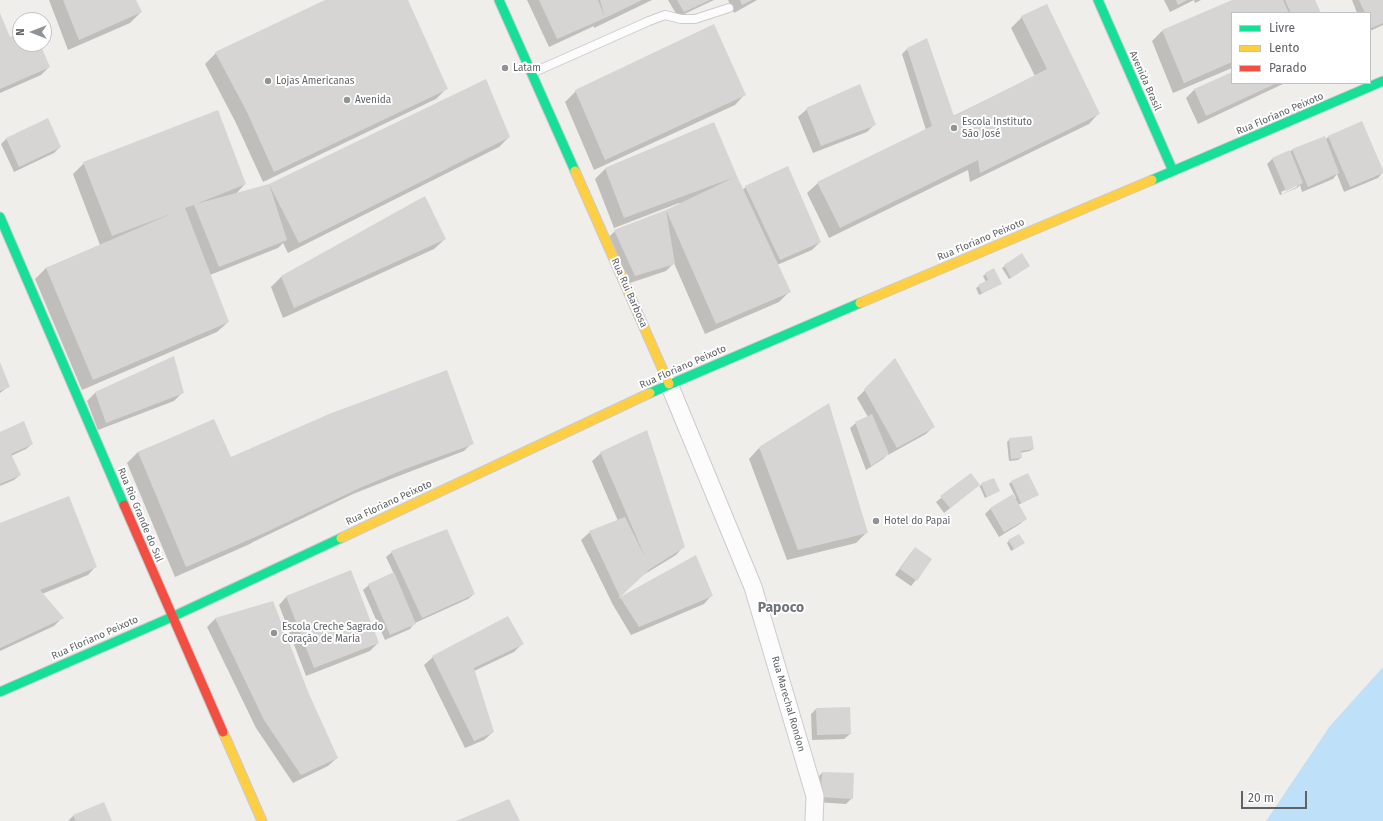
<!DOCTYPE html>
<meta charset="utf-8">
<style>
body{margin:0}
#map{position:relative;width:1383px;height:821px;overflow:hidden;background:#efeeea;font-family:"Fira Sans",sans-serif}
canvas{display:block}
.legend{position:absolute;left:1231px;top:12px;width:140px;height:72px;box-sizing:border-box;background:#fff;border:1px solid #bfc1c3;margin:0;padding:5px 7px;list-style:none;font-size:12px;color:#5f6368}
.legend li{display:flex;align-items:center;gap:8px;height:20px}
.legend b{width:20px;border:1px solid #bfc1c3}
.north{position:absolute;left:12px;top:12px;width:40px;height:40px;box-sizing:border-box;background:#fff;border:1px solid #bfc1c3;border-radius:50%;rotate:270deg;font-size:11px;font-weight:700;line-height:16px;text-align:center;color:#5f6368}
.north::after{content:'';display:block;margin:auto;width:14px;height:18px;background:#919496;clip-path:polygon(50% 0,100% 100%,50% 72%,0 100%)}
.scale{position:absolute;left:1241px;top:791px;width:66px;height:18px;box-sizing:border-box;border:2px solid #5f6368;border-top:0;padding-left:5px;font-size:12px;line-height:14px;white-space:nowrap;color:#5f6368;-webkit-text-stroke:3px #fff;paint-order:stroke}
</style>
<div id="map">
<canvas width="1383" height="821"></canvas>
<ul class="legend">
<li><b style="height:5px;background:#16e098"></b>Livre</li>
<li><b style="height:5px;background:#ffcf43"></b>Lento</li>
<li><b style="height:5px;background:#f24e42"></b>Parado</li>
</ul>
<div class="north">N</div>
<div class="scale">20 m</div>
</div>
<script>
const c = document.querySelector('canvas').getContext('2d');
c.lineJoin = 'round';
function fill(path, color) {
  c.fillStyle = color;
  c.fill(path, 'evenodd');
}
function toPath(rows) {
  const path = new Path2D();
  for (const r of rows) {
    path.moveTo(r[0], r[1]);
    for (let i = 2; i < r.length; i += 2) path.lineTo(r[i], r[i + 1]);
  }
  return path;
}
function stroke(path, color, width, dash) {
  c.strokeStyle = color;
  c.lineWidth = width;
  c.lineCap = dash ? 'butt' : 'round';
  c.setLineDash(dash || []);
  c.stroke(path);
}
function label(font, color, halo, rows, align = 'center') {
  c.font = font + ' "Fira Sans",sans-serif';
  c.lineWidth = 4;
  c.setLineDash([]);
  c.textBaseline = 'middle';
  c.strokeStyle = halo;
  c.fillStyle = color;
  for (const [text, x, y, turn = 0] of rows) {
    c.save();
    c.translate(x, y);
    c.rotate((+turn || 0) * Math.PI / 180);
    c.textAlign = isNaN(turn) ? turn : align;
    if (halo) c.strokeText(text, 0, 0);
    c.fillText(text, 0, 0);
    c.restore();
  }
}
fill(toPath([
 [1383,667,1383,821,1266,821,1330,726]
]), '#bfe0f9');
fill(toPath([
 [49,0,135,0,141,12,130,23,68,50],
 [327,0,406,0,447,88,436,99,263,182,235,121,205,64,216,53],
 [527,0,652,0,594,28,594,26,549,47],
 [668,0,714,0,678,17],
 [728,0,757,0,734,13],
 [1164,0,1201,0,1195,3,1194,0,1170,12],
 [1235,0,1314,0,1319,13,1232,13,1232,68,1173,93,1152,41,1162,31],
 [1352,0,1383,0,1383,25,1370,31,1370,13,1357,13],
 [0,16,10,38,20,34,20,44,39,44,49,67,41,75,0,93],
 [1022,17,1099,113,1089,124,970,182,968,170,829,238,807,193,818,183,926,130,902,54,907,49,953,116,1035,76,1011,28],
 [1232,73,1232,83,1285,83,1198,124,1186,98,1194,90],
 [486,80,509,137,499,147,288,253,283,243,278,248,210,275,228,322,217,332,82,390,35,279,46,268,100,245,73,174,84,163,245,184,235,195,269,185],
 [576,91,745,94,735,105,594,170,565,102],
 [807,109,875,124,867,132,813,153,798,117],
 [47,120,60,147,54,153,14,172,1,144,6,139],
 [713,123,742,190,746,187,820,242,812,250,777,265,789,292,779,302,705,334,674,263,666,271,627,284,607,239,615,231,667,211,680,205,679,203,614,228,595,179,606,168],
 [1328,137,1383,172,1378,178,1344,192,1337,174,1333,179,1302,192,1300,185,1297,188,1280,195,1267,164,1272,159,1289,153,1292,150,1326,139],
 [1297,185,1297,187,1282,194,1281,192],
 [445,239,434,249,283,318,271,287,281,277],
 [1022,255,1029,266,1009,279,1002,268],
 [986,274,1001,284,979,295,976,288,986,282,983,276],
 [895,360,934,426,926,434,888,455,888,454,883,459,866,470,850,428,856,423,868,417,857,398],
 [0,365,9,386,0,393],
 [95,393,182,393,174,401,98,430,87,401],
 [213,421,230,460,472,443,464,451,396,477,353,494,253,542,250,544,175,577,127,463,138,452],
 [0,433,32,444,26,449,11,456,20,475,14,480,0,486],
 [1010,439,1033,449,1030,451,1020,453,1021,458,1018,460,1009,461,1007,442],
 [759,448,867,532,856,543,787,560,749,459],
 [601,453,684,546,676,555,640,577,618,599,696,557,712,595,704,604,631,635,613,605,581,540,590,532,618,521,592,461],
 [971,474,980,486,982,484,999,491,985,498,979,485,944,513,936,502],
 [1011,482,1038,495,1018,505,1026,519,1020,524,999,537,985,514,991,508,1016,498,1009,484],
 [0,524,96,566,88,575,42,594,62,618,54,626,0,651],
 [1009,541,1021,545,1011,551,1007,543],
 [915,548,931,560,916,580,911,586,895,575,910,554],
 [392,552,474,594,468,599,415,623,410,629,385,640,363,590,369,585,394,574,386,557],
 [287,596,378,643,370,651,306,676,279,605],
 [272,602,308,694,337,758,328,766,293,783,256,728,207,627,215,619],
 [522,644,514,652,474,671,493,732,484,740,465,748,424,665,433,657],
 [817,708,850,734,844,739,812,740,811,714],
 [822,773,852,798,846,804,816,802,817,778],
 [73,816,111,821,68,821]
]), '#0003');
fill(toPath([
 [63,0,136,0,142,12,79,40],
 [325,0,408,0,448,89,274,172,246,110,215,52],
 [539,0,598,0,605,18,600,0,642,0,605,18,557,39],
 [677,0,710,0,684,12],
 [740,0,752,0,742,5],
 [1176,0,1187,0,1178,5],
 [1232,0,1283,0,1289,13,1232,13,1232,62,1184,83,1162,30],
 [1285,0,1315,0,1321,13,1291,13],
 [1359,0,1383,0,1383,23,1371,28,1370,13,1365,13],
 [1047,4,1100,114,980,173,978,160,840,228,817,182,932,126,907,48,927,38,954,116,1047,69,1021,16],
 [0,13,10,37,20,33,20,44,40,44,50,67,0,89],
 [714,24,746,95,605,160,575,90],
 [1232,72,1232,83,1277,83,1206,116,1194,89],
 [486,79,510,137,299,243,269,184],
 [860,84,876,125,821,146,806,108],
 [218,110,246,184,196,204,269,184,287,240,219,267,194,205,185,208,229,322,93,380,46,268,173,213,112,236,83,162],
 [48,118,61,147,19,167,6,138],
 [1362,121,1383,170,1383,173,1350,187,1328,136],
 [714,122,737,176,791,292,716,324,666,210,675,264,635,276,614,230,666,210,735,177,624,218,605,168],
 [1325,136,1339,173,1308,187,1292,149],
 [1290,150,1303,183,1286,191,1272,158],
 [788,166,821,242,780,260,745,186],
 [425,196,446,239,294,308,281,276],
 [1022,253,1030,266,1011,278,1004,265],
 [994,268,1002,284,982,293,978,285,988,280,985,273],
 [174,356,184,393,106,423,95,392],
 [895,358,935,427,897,448,864,389],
 [0,362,10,387,0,391],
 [447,370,474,444,405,469,362,487,262,534,186,567,138,452,214,419,231,457,329,414],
 [829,403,868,533,798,550,759,447],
 [872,414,889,454,871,466,855,422],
 [24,421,33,444,11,454,21,475,0,484,0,432],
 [647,430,685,547,650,569,620,597,589,531,625,517,646,559,600,452],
 [1032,436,1034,449,1021,451,1022,458,1011,459,1009,438],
 [971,473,980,485,950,508,940,496],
 [1028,473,1039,495,1021,503,1011,481],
 [994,478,1000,491,987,497,981,483],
 [1013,494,1027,519,1004,532,990,508],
 [69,496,97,567,40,590,64,618,0,648,0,523],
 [447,529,475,594,422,618,391,551],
 [1019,534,1025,543,1014,549,1008,540],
 [915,547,932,559,917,581,900,569],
 [696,555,713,596,639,627,620,597],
 [351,570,379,643,314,668,286,596],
 [394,572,416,624,390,635,368,584],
 [273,601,309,694,338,758,301,775,264,720,215,618],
 [508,616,524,644,474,668,494,732,474,741,432,656],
 [850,707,851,734,817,735,816,708],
 [822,772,854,773,853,799,821,797],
 [509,799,520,821,456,821],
 [104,802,112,821,76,821,73,815]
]), '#d6d5d3');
const lane = toPath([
 [532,73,649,21,665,15,681,19,695,19,729,8]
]);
const street = toPath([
 [669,384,753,587,815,796,814,821]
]);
const fast = toPath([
 [499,0,575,171],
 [1098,0,1173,171],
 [1152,180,1383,81],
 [0,217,124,505],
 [650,393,860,303],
 [0,692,172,617,341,538]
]);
const slow = toPath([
 [575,171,669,384],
 [860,303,1152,180],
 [341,538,650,393],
 [223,732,262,821]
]);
const jam = toPath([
 [124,505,223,732]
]);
stroke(lane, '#cbcccc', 10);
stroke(street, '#cbcccc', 19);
stroke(fast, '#cacacb', 11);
stroke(slow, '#cacacb', 11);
stroke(jam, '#cacacb', 11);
stroke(lane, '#fdfcfc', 8);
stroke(street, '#fdfcfc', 17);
stroke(fast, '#16e098', 9);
stroke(slow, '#ffcf43', 9);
stroke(jam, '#f24e42', 9);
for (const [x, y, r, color] of [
 [505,68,4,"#919496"],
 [268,81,4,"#919496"],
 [347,100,4,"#919496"],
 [954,128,4,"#919496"],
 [876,521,4,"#919496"],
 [274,633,4,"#919496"]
]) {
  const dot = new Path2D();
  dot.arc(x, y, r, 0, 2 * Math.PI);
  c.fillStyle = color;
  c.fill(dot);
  stroke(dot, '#fff', 1.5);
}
label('10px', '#5f6368', '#fff', [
 ["Latam",513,68],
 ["Lojas Americanas",276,81],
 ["Avenida",355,100],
 ["Escola Instituto",962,122],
 ["São José",962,134],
 ["Hotel do Papai",884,521],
 ["Escola Creche Sagrado",282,627],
 ["Coração de Maria",282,639]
], 'left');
label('10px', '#5f6368', '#fff', [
 ["Avenida Brasil",1145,81,66],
 ["Rua Floriano Peixoto",1280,114,-23],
 ["Rua Floriano Peixoto",981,240,-23],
 ["Rua Rui Barbosa",629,293,66],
 ["Rua Floriano Peixoto",683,367,-24],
 ["Rua Floriano Peixoto",389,503,-25],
 ["Rua Rio Grande do Sul",140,515,67],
 ["Rua Floriano Peixoto",95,638,-24],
 ["Rua Marechal Rondon",788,704,74]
]);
label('bold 14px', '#70757a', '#fff', [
 ["Papoco",781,608]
]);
</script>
